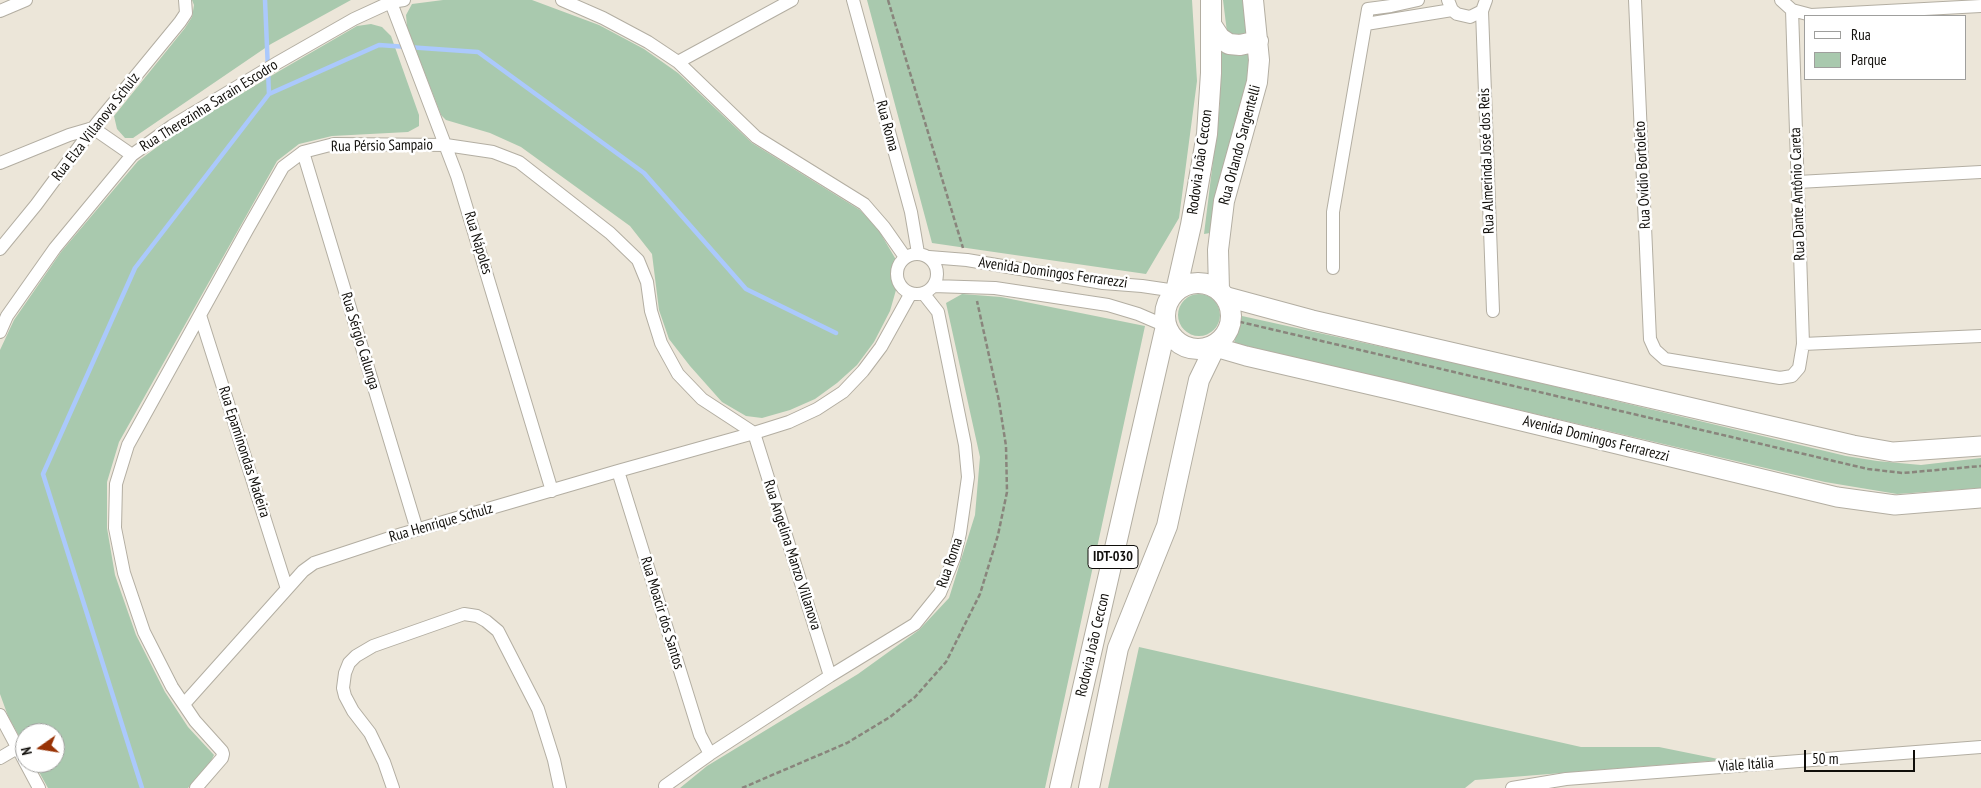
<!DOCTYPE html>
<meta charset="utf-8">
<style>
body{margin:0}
#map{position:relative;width:1981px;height:788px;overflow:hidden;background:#ece6d9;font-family:"PT Sans Narrow",sans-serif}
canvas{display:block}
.legend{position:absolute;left:1804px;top:15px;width:162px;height:65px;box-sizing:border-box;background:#fff;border:1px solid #9f9f9d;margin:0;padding:6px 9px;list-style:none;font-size:15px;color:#100e0a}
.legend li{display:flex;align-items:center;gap:10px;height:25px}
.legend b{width:25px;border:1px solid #9f9f9d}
.north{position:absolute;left:15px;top:723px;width:50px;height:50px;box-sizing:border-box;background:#fff;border:1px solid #9f9f9d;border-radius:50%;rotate:257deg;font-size:14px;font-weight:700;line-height:20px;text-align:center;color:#100e0a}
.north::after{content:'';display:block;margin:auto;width:18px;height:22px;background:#983204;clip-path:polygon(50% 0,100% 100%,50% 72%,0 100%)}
.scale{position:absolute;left:1804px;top:750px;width:111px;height:22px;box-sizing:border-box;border:2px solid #100e0a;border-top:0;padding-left:6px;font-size:15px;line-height:18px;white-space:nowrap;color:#100e0a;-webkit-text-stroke:4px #fff;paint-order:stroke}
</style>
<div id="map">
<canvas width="1981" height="788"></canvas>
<ul class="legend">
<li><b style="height:6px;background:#fff"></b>Rua</li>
<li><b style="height:14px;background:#a9c9ae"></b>Parque</li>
</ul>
<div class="north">N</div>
<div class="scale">50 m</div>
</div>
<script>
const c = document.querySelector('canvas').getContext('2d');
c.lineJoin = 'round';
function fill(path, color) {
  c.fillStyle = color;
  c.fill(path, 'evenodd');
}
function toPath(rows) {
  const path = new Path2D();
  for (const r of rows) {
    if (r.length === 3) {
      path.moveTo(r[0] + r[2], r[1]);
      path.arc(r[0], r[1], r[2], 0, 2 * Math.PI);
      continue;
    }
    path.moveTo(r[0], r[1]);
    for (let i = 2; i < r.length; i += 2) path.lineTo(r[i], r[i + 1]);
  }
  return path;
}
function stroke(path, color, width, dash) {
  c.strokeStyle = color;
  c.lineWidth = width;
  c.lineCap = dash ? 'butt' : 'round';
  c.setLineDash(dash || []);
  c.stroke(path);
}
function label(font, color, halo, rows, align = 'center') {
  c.font = font + ' "PT Sans Narrow",sans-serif';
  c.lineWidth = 5;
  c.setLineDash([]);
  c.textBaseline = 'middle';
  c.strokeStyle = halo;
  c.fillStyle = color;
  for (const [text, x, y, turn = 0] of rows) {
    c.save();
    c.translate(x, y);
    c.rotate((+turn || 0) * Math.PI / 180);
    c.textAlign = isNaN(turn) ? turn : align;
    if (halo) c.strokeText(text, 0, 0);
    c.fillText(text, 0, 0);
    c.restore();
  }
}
fill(toPath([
 [192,0,351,0,271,44,133,138,125,138,117,129,114,116,185,28,192,17,194,5],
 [443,0,532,0,599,25,644,49,678,73,752,143,860,210,878,229,895,258,898,283,890,311,874,342,857,365,837,383,815,399,790,410,762,418,746,416,722,402,690,366,669,339,659,310,652,254,630,226,521,147,490,133,446,120,441,115,407,27,406,15,412,4],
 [867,0,1192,0,1197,81,1179,218,1146,274,932,243],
 [1223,0,1246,0,1251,30,1240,38,1227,32],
 [371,24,382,27,391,36,419,115,419,126,408,132,332,136,299,144,277,161,119,442,107,482,107,528,115,575,136,635,165,692,188,727,214,755,211,761,188,788,48,788,34,763,55,763,55,733,25,733,25,747,8,716,0,694,0,350,14,320,61,252,138,161,176,133,281,70,357,26],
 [1218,48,1239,56,1255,51,1239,131,1210,233,1204,234,1220,104],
 [1199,315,21],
 [962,294,1001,297,1145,326,1045,788,680,788,707,766,858,674,919,630,949,598,975,515,980,457,946,303],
 [1242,316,1478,368,1846,456,1877,461,1921,465,1981,458,1981,488,1897,494,1825,482,1234,343],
 [1139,647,1581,747,1659,747,1723,760,1475,780,1465,788,1108,788]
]), '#a9c9ae');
stroke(toPath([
 [269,94,379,45,478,52,644,173,746,289,836,333],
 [142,788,43,474,135,268,269,94,265,0]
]), '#abc9fc', 4.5);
const street = toPath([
 [390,0,457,176,552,491],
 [562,0,603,18,648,42,678,62,756,137,864,204,884,227,905,257],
 [853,0,911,212,918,253],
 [1448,0,1452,10,1457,14,1470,17,1482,11,1486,0],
 [1635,0,1650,339,1655,350,1665,359,1780,378,1792,376,1799,368,1803,344,1792,10],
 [1781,0,1792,10,1811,15,1981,6],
 [0,11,26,0],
 [1482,11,1493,311],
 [1366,24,1452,10],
 [678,62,792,0],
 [93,128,132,155],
 [303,152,417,530],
 [0,163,69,135,93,128],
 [1798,182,1981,172],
 [0,249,36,205,93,128,180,22,186,13,185,0],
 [917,274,20],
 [929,257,967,260,1103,283,1142,286,1176,291],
 [1333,268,1333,212,1368,9,1391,6,1418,0],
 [933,286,995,288,1108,305,1138,314,1166,326],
 [200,315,287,589],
 [0,332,7,316,55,248,132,155,172,126,277,63,354,19,391,2,404,0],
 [1803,344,1981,336],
 [618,471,700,735,710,754],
 [184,704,303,571,314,563,402,534,618,471,754,433,830,676],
 [0,715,39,788],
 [0,758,17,748],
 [665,786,710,754,830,676,915,624,940,593,954,558,960,533,968,477,965,445,938,312,923,293],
 [196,788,222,758,223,754,222,751,195,721,172,687,144,632,124,573,115,528,116,484,128,445,247,230,283,167,303,152,334,144,446,145,493,152,519,162,610,233,638,260,647,282,651,311,661,343,678,374,702,399,754,433,789,422,817,409,843,392,863,371,881,347,911,293],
 [393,788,384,762,370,733,353,711,345,696,343,688,345,673,349,663,356,656,373,646,464,614,477,616,486,621,498,631,538,709,554,760,560,788],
 [1512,788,1566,779,1981,747]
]);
const secondary = toPath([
 [1227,297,1312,320,1853,445,1893,452,1981,446],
 [1215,347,1246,356,1397,391,1837,497,1895,505,1981,498]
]);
const primary = toPath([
 [1212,26,1220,38,1229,44,1240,45,1258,41],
 [1198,316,33],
 [1219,290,1218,250,1224,201,1257,82,1259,60,1253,0],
 [1176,291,1191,225,1207,134,1211,73,1211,0],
 [1060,788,1166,326],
 [1089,788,1118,648,1167,526,1199,380,1215,347]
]);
stroke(street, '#b3aea2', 14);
stroke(secondary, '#b3aea2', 21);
stroke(primary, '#b3aea2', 22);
stroke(toPath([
 [888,0,963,248],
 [1232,320,1868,469,1903,473,1981,466],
 [742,788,847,743,890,717,915,697,946,662,980,594,998,535,1007,492,1006,446,999,401,977,301]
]), '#89857c', 2.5, [5, 2.5]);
stroke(street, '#fff', 12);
stroke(secondary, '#fff', 19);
stroke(primary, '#fff', 20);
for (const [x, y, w] of [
 [1113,557,50]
]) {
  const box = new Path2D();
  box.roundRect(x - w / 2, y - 11.5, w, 23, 4);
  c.fillStyle = '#fff';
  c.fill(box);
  stroke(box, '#100e0a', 1);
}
label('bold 14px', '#100e0a', null, [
 ["IDT-030",1113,557]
]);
label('15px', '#100e0a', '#fff', [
 ["Rua Therezinha Sarain Escodro",209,106,-32],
 ["Rua Roma",887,126,75],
 ["Rua Elza Villanova Schulz",96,127,-52],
 ["Rua Orlando Sargentelli",1240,145,-75],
 ["Rua Pérsio Sampaio",382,146,-1],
 ["Rua Almerinda José dos Reis",1487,161,-92],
 ["Rodovia João Ceccon",1200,162,-82],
 ["Rua Ovídio Bortoleto",1643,175,-93],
 ["Rua Dante Antônio Careta",1798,194,-92],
 ["Rua Nápoles",478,243,73],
 ["Avenida Domingos Ferrarezzi",1053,273,8],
 ["Rua Sérgio Calunga",360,341,73],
 ["Avenida Domingos Ferrarezzi",1596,439,14],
 ["Rua Epaminondas Madeira",244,452,72],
 ["Rua Henrique Schulz",441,523,-16],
 ["Rua Angelina Manzo Villanova",792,555,72],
 ["Rua Roma",950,563,-71],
 ["Rua Moacir dos Santos",662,613,73],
 ["Rodovia João Ceccon",1093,645,-77],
 ["Viale Itália",1746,765,-4]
]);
</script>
